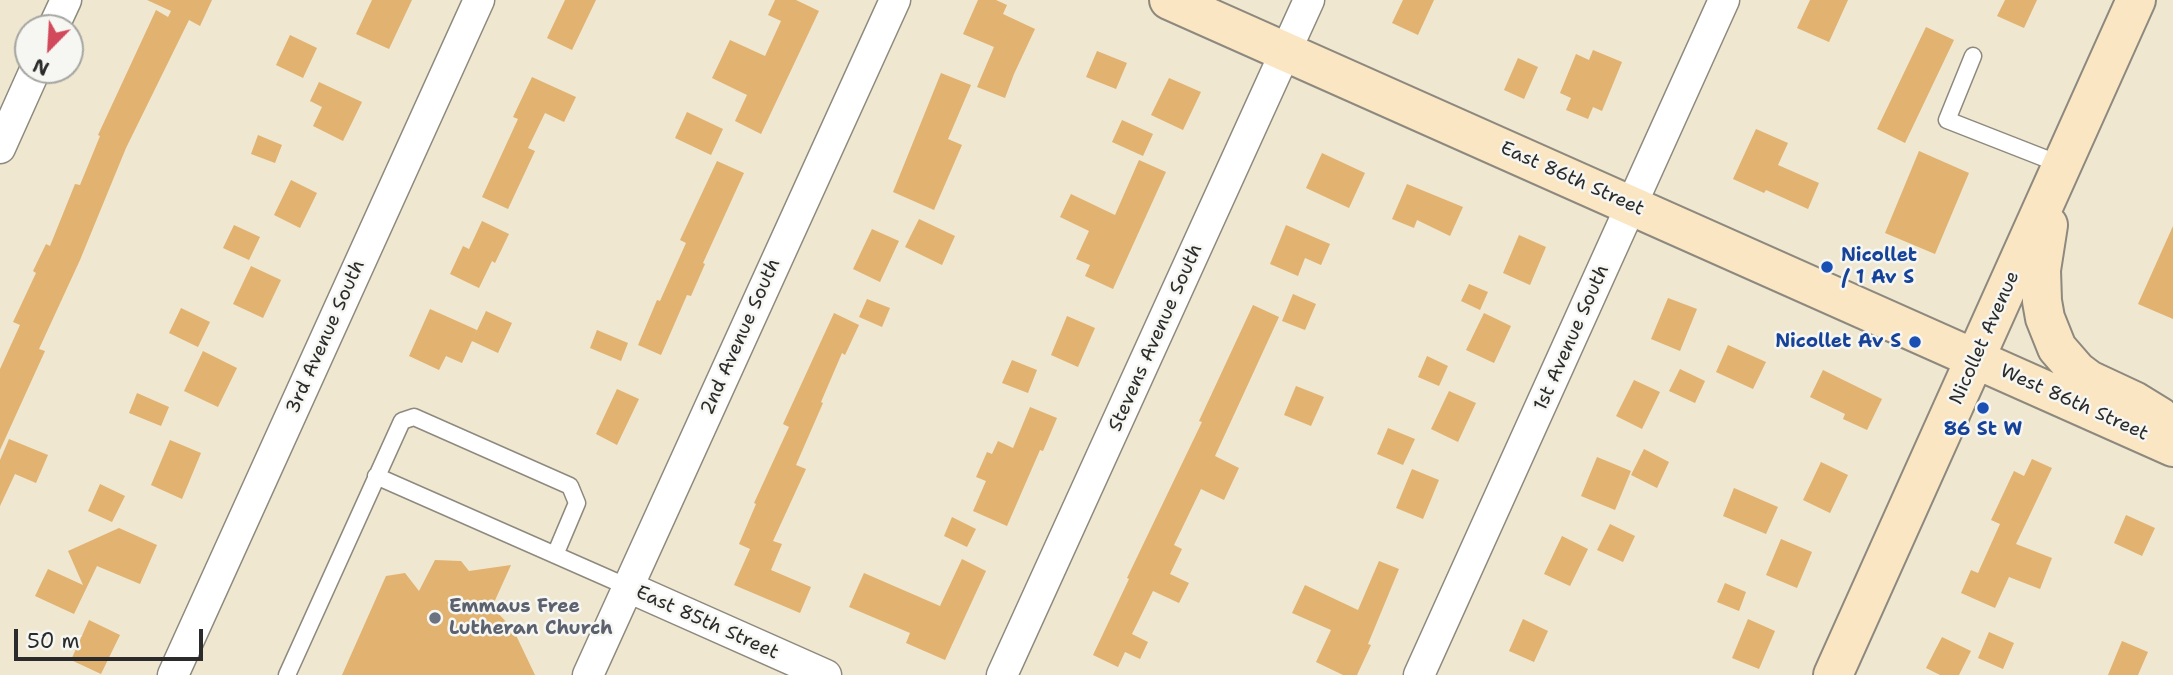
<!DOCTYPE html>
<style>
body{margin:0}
#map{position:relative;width:2173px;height:675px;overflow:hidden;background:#efe7d0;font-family:"Shantell Sans",sans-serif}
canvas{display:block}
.north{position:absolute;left:14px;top:14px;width:70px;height:70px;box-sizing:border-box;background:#f6f6f2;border:2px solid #a5a5a2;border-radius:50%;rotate:204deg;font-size:19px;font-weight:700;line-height:28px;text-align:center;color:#2b2b2b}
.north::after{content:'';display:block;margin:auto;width:24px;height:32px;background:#d1495b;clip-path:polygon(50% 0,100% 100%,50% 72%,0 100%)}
.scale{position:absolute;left:14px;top:629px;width:189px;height:32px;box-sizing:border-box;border:4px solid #2b2b2b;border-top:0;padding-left:9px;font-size:21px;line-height:24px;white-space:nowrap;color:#2b2b2b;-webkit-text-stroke:5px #f6f6f2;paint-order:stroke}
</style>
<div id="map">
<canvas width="2173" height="675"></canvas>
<div class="north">N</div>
<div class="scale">50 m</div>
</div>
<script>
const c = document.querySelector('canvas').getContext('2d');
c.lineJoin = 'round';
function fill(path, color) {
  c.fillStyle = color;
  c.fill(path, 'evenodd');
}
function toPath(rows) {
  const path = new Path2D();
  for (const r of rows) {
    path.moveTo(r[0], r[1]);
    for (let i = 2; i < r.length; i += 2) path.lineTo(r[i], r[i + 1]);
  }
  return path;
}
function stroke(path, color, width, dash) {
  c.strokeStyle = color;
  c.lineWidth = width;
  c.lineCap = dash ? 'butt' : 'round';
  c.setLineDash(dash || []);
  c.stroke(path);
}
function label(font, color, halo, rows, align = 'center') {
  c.font = font + ' "Shantell Sans",sans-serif';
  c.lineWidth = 5;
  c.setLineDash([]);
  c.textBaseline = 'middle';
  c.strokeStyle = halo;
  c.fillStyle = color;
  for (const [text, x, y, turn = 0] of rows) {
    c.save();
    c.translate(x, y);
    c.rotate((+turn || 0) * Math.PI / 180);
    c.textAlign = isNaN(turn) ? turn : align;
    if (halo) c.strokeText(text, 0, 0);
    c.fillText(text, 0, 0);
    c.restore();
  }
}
fill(toPath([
 [147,0,212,0,200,26,189,20,126,148,80,260,39,349,45,351,0,450,0,369,20,325,13,322,36,273,33,271,46,244,50,246,75,184,80,185,100,136,98,135,156,10,168,17,171,11],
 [372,0,412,0,389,49,356,34],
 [565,0,596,0,572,50,547,38],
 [775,0,796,0,819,11,761,134,735,121,747,95,712,78,730,40,765,56,781,21,768,15],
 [978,0,996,0,1007,5,1003,14,1035,29,1014,74,1005,98,977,87,994,47,963,34],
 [1403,0,1434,0,1418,35,1392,23],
 [1810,0,1848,0,1829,42,1797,28],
 [2005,0,2037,0,2024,28,1997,16],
 [1926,27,1954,40,1905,143,1877,129],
 [290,35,317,48,303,78,276,65],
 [1593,50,1622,62,1602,111,1593,107,1588,119,1566,110,1571,98,1560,93,1576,54,1589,60],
 [1097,51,1127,63,1116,89,1086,77],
 [1518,58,1538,67,1524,99,1504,90],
 [941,73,971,85,948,139,962,145,934,210,893,192],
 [532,77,576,97,564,122,545,113,528,148,535,151,508,209,482,197,518,119,513,117],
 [1169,78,1201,92,1183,130,1151,115],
 [319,82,362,102,343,141,313,126,322,107,310,101],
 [687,112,723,129,711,155,675,138],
 [1122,120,1153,134,1143,156,1112,142],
 [1756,129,1788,143,1778,165,1819,183,1808,209,1766,190,1764,193,1733,179],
 [258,135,282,145,275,163,251,154],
 [1919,151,1969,173,1935,254,1885,233],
 [1322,153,1365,173,1349,208,1306,188],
 [1139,160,1166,172,1113,289,1085,276,1090,265,1076,259,1089,231,1060,217,1071,194,1115,215],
 [717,161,744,173,703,263,705,264,691,296,687,295,661,355,638,345,657,300,660,301,686,243,680,240],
 [291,180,317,193,300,228,274,215],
 [1407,184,1463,207,1450,236,1417,220,1414,228,1392,219],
 [919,219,955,236,942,265,905,247],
 [482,221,509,234,495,263,492,261,479,288,450,274,463,246,469,249],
 [234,225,260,237,249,260,223,248],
 [1286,225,1330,244,1321,265,1305,258,1298,276,1270,264],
 [2173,226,2173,319,2138,304],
 [872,229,899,241,880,282,853,269],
 [1519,235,1546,247,1530,285,1503,273],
 [251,266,281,280,263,318,233,304],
 [1469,284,1488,292,1480,310,1461,301],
 [1293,294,1316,304,1305,330,1282,321],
 [1668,298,1697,309,1680,351,1651,339],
 [867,299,890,308,882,327,859,317],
 [1253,305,1279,317,1215,456,1239,468,1224,500,1201,489,1174,545,1182,549,1170,574,1189,583,1179,603,1153,591,1132,634,1148,642,1140,659,1125,652,1118,667,1093,655,1129,579,1127,578,1202,422,1199,421],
 [181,308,210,322,198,347,169,333],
 [430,309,477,330,462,363,446,356,439,370,409,356],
 [486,311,512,323,498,353,472,341],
 [834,313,859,325,845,355,842,353,821,402,823,403,796,465,806,469,773,541,782,544,771,570,811,587,800,613,734,585,750,549,739,544,756,504,754,503,789,427,783,424],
 [1484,313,1511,326,1494,363,1466,350],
 [1067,316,1095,328,1078,367,1051,355],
 [597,330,628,343,621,361,590,348],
 [1728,345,1766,362,1753,389,1716,372],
 [203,351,237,368,218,407,184,391],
 [1427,356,1448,366,1439,386,1418,377],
 [1012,360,1037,370,1028,393,1002,383],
 [1680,369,1705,381,1695,403,1669,391],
 [1823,370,1882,399,1867,430,1843,419,1845,414,1810,397],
 [1634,380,1660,392,1642,429,1616,416],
 [1296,386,1324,397,1311,426,1284,415],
 [617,389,639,399,617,445,596,434],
 [1449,391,1476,403,1458,442,1431,429],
 [137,393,169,407,161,426,129,413],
 [1030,407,1057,418,1043,451,1040,450,1007,526,973,511,986,481,976,477,987,452,992,454,998,441,1013,448],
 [1388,428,1415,439,1403,465,1377,454],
 [9,439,48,455,36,483,15,474,0,506,0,460],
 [170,440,201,453,182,499,151,485],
 [1644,449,1669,462,1657,488,1631,475],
 [1597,457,1631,471,1615,510,1581,496],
 [2032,459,2052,468,2016,544,2052,558,2040,589,2009,577,1995,608,1961,593,1971,570,1978,573,2000,524,1991,520,2014,471,2024,476],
 [1821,462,1848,475,1830,513,1803,500],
 [1412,469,1439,480,1423,519,1396,508],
 [100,484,125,496,112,522,88,511],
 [1734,488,1778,507,1766,534,1723,516],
 [2126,515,2155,528,2142,556,2114,543],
 [952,517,976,529,967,547,944,536],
 [1610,524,1635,536,1623,562,1597,550],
 [119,528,157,545,140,584,97,566,74,614,35,596,48,569,83,585,68,551],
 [1562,536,1588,549,1570,586,1544,574],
 [1781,539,1812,552,1797,588,1766,575],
 [962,559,986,571,945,660,906,643,910,633,849,607,864,573,940,606],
 [435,560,461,561,469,571,511,565,492,607,513,629,535,675,342,675,386,576,405,573,419,591],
 [1379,561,1399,569,1368,644,1371,645,1357,675,1343,675,1316,662,1331,630,1292,613,1305,585,1358,610],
 [1725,583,1746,592,1739,611,1717,602],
 [1523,619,1548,631,1534,662,1509,651],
 [1748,619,1775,631,1759,669,1732,658],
 [89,620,120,635,101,674,71,660],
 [1989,632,2014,643,2003,669,1978,658],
 [1942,637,1971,651,1959,675,1940,675,1926,668],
 [2122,641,2148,652,2138,675,2108,675]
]), '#e1b270');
const lane = toPath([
 [1973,56,1947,120,2062,165],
 [376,476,628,587],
 [287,675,402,421,414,417,570,486,577,503,555,555]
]);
const street = toPath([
 [53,28,66,0],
 [0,148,35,70],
 [628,587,826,675],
 [173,675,479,0],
 [588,675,895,0],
 [1002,675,1309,0],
 [1419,675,1724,0]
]);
const secondary = toPath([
 [1169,0,2173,447],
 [2048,225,2041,270,2042,301,2045,318,2057,348,2077,371,2089,380,2134,401,2160,417],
 [1833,675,2136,0]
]);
stroke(lane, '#8d897e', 19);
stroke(street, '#8d897e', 33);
stroke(secondary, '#8d897e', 42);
stroke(lane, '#fff', 16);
stroke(street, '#fff', 30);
stroke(secondary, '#fbe6c4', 38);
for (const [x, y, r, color] of [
 [1827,267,7,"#1a4fb4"],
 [1915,342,7,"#1a4fb4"],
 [1983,408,7,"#1a4fb4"],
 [435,618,7,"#6b7280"]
]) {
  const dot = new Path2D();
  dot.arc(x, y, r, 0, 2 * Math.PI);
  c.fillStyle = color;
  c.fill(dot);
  stroke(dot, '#f6f6f2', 2.5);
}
label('19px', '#2b2b2b', '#f6f6f2', [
 ["East 86th Street",1572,179,24],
 ["3rd Avenue South",326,337,-66],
 ["2nd Avenue South",741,337,-66],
 ["Stevens Avenue South",1156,338,-66],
 ["1st Avenue South",1572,338,-66],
 ["Nicollet Avenue",1985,338,-66],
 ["West 86th Street",2074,403,24],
 ["East 85th Street",707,623,24]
]);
label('bold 19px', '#164399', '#f6f6f2', [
 ["Nicollet",1841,256],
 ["/ 1 Av S",1841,278],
 ["Nicollet Av S",1901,342,"right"],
 ["86 St W",1983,430,"center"]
], 'left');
label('bold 19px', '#5b616d', '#f6f6f2', [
 ["Emmaus Free",449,607],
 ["Lutheran Church",449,629]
], 'left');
</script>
